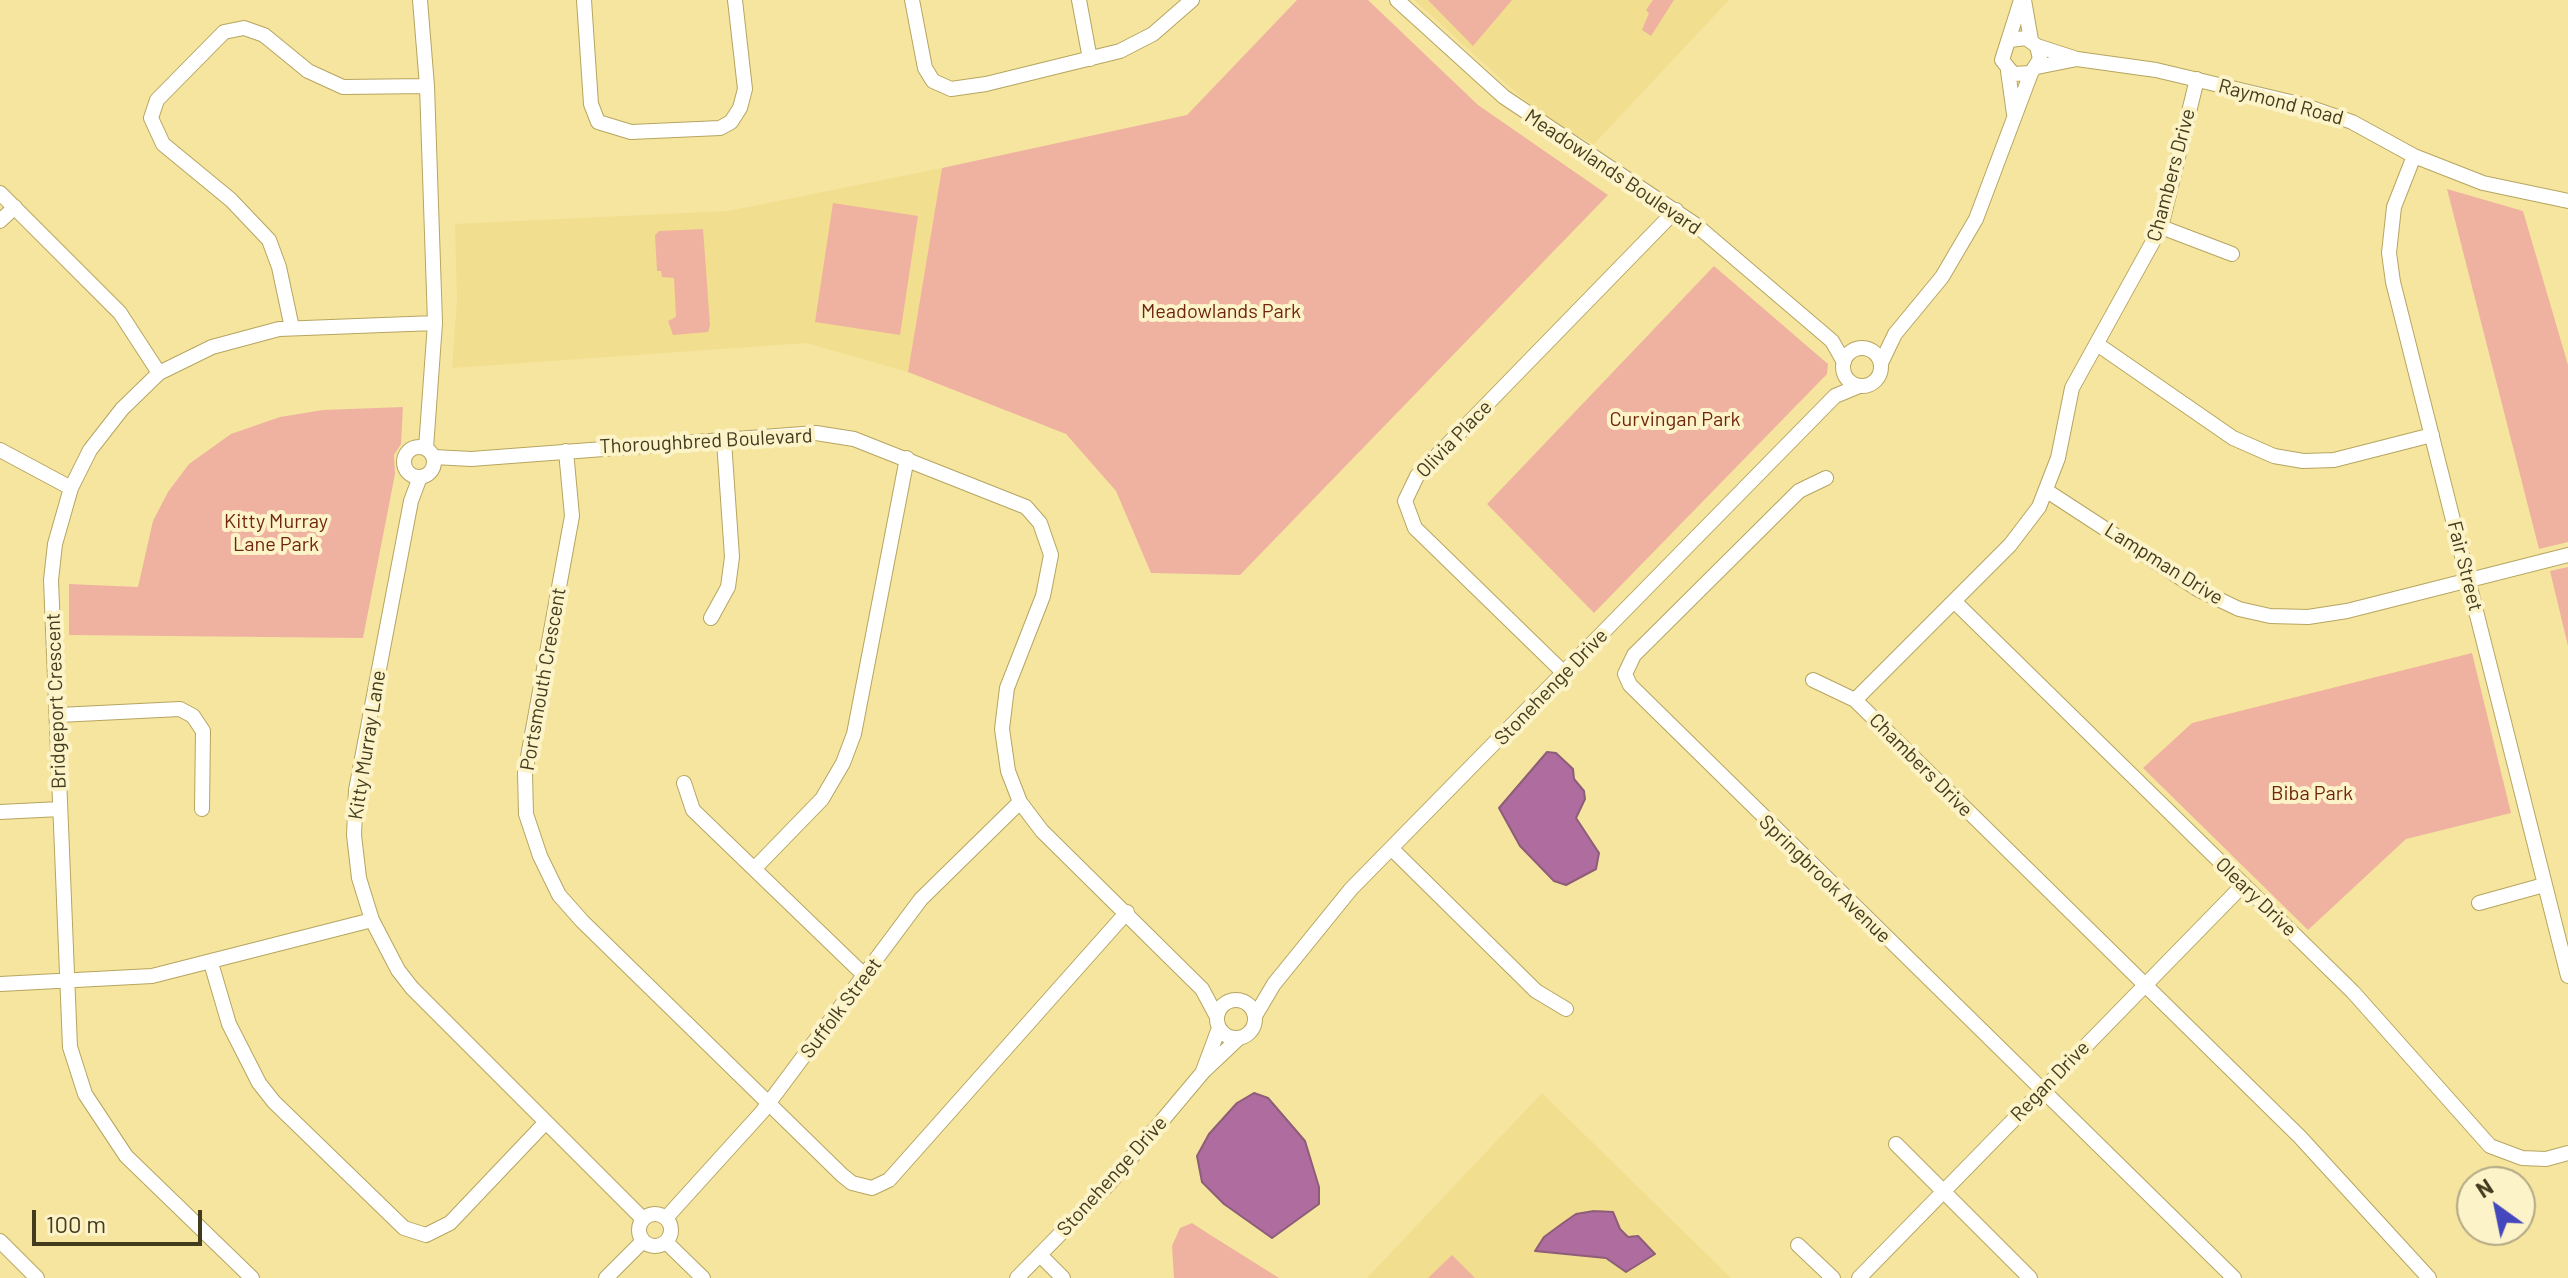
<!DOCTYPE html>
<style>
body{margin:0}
#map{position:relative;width:2568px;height:1278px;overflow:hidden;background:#f6e59f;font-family:Barlow,sans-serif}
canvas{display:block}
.north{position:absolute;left:2456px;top:1166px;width:80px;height:80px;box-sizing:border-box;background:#fdf3c9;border:2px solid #b2a985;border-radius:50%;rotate:327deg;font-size:22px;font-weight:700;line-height:32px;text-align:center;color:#423b1e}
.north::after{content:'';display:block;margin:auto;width:28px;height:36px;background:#4547bc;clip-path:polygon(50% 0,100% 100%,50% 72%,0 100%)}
.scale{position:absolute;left:32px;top:1210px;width:170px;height:36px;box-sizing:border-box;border:4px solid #423b1e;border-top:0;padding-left:10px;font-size:24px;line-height:28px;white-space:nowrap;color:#423b1e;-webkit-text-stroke:6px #fdf3c9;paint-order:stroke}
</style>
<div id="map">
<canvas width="2568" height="1278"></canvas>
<div class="north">N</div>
<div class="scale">100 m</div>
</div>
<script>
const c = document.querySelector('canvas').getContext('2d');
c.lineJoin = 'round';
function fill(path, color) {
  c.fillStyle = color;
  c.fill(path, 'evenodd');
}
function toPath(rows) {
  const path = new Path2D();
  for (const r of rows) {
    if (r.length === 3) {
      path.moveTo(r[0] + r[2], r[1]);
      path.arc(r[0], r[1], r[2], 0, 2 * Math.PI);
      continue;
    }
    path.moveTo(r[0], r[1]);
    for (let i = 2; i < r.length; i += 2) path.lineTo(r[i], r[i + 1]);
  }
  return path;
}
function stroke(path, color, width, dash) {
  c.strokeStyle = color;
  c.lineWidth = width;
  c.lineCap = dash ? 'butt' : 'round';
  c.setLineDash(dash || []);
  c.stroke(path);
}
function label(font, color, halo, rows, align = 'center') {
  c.font = font + ' Barlow,sans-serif';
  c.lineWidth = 8;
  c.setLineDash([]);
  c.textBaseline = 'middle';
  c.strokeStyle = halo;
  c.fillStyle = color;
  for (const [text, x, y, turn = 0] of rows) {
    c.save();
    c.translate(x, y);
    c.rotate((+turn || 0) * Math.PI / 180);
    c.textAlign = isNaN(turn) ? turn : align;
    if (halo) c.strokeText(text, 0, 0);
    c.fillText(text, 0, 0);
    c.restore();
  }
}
fill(toPath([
 [1414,0,1729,0,1594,144,1564,129,1522,98],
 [942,168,908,372,806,343,452,368,457,300,455,224,728,211],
 [1542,1093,1731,1278,1367,1278]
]), '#f1de8f');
fill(toPath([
 [1297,0,1368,0,1478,105,1608,195,1240,575,1151,573,1116,491,1066,434,908,372,942,168,1187,115],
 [1428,0,1512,0,1473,46],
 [1653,0,1674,0,1651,36,1642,30,1649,13,1646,10],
 [2447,189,2523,211,2568,365,2568,542,2539,549],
 [833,203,918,216,900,335,815,322],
 [703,229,710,325,708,332,673,335,668,321,676,317,674,278,662,277,661,271,657,271,655,235,659,231],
 [1714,266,1828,364,1827,374,1594,613,1487,504],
 [403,407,401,444,394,455,395,474,363,638,69,635,69,584,138,587,153,521,168,492,189,464,231,434,280,417,323,410],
 [2568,567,2568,646,2550,571],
 [2472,653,2511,813,2406,839,2308,930,2143,768,2192,723],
 [1192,1223,1212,1236,1279,1278,1174,1278,1172,1246,1180,1228],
 [1452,1255,1475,1278,1428,1278]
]), '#efb2a1');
const water = toPath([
 [1547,752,1556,753,1573,769,1574,779,1584,791,1585,799,1576,818,1599,853,1596,869,1566,885,1554,881,1520,846,1499,808,1547,752],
 [1254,1093,1268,1098,1305,1141,1319,1187,1319,1204,1272,1238,1224,1204,1202,1182,1197,1156,1209,1134,1237,1103,1254,1093],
 [1594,1211,1613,1212,1620,1229,1628,1237,1638,1236,1655,1254,1626,1272,1606,1258,1535,1251,1544,1237,1563,1223,1576,1214,1594,1211]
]);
fill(water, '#af6c9f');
stroke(water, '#8e5d78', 2);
const minor = toPath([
 [420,0,427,86,435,323,426,448],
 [584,0,591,104,598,122,631,132,720,128,731,122,740,108,745,89,735,0],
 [912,0,925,68,933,81,951,89,986,84,1120,51,1153,34,1192,0],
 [1079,0,1090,59],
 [1397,0,1504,97,1696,225,1832,341,1844,362],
 [2024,0,2031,40],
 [2010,40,2026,38,2037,46,2040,59,2031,73,2013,74,2002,60,2021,0],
 [2037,46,2077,59,2156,70,2303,105,2352,122,2414,156,2483,183,2568,201],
 [2037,67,2077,59],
 [2008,71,2014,114],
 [2414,156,2394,207,2389,253,2393,282,2568,976],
 [0,193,120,313,159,373],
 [0,221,15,207],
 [2161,227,2232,254],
 [292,328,279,267,269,240,231,200,163,144,151,118,157,100,224,32,244,28,264,35,308,71,343,87,427,86],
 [2097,344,2233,438,2274,456,2303,461,2334,460,2432,435],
 [1862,367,19],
 [1881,363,1895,334,1942,277,1976,219,2031,73],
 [419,462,15],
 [0,450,71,488],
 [566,451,572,516,525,773,526,814,540,856,559,895,582,921,842,1175,852,1183,872,1188,889,1180,1127,912],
 [434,457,471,459,816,433,854,439,1026,507,1040,523,1051,555,1043,596,1007,688,1002,729,1008,771,1020,802,1042,831,1202,989,1217,1017],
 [420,477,411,501,356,790,354,835,359,878,372,920,398,970,412,988,643,1219],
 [1826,478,1799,491,1634,655,1625,674,1630,685,2234,1278],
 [2047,491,2199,590,2239,609,2270,616,2308,617,2347,611,2568,555],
 [1954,601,2353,992,2490,1146,2522,1158,2546,1159,2568,1153],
 [711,618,728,587,732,557,724,441],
 [1564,673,1415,528,1405,501,1417,476,1676,210],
 [1813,680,1855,700,2300,1137,2429,1278],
 [1855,700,2010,545,2039,507,2058,458,2072,388,2161,227,2197,79],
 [59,715,180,709,193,716,203,731,202,809],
 [684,783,693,810,864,975],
 [0,812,60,809],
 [1392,849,1536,991,1566,1009],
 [754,869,822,799,843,763,854,734,907,458],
 [2479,903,2544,885],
 [211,963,229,1024,259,1083,274,1102,404,1228,426,1235,450,1223,546,1122],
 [0,984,152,976,372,920],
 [1236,1019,19],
 [1255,1016,1274,984,1351,889,1835,396,1859,386],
 [1203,1071,1219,1028],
 [1896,1144,2030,1278],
 [655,1230,16],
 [666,1218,762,1112,921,899,1020,802],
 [0,1241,37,1278],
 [666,1242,703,1278],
 [1798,1245,1833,1278],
 [1040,1255,1063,1278],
 [252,1278,126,1156,85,1094,70,1047,51,580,55,544,71,488,90,450,122,409,159,373,212,347,279,329,435,323],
 [606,1278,643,1241],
 [1017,1278,1108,1185,1203,1072,1239,1038],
 [1859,1278,2243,885]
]);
stroke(minor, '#b6a560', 16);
stroke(minor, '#fff', 14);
label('20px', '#423b1e', '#fdf3c9', [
 ["Raymond Road",2281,102,15],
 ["Meadowlands Boulevard",1613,172,34],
 ["Chambers Drive",2171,175,-75],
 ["Olivia Place",1454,439,-46],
 ["Thoroughbred Boulevard",706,441,-3],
 ["Lampman Drive",2164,564,32],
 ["Fair Street",2465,566,76],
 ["Portsmouth Crescent",543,679,-80],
 ["Stonehenge Drive",1551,687,-46],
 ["Bridgeport Crescent",56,701,-92],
 ["Kitty Murray Lane",367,745,-81],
 ["Chambers Drive",1921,765,45],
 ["Springbrook Avenue",1825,879,44],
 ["Oleary Drive",2256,897,44],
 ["Suffolk Street",841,1008,-53],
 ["Regan Drive",2050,1081,-46],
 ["Stonehenge Drive",1112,1176,-48]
]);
label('20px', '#70250f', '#fdf3c9', [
 ["Meadowlands Park",1221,311],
 ["Curvingan Park",1675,419],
 ["Kitty Murray",276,521],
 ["Lane Park",276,544],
 ["Biba Park",2312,793]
]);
</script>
